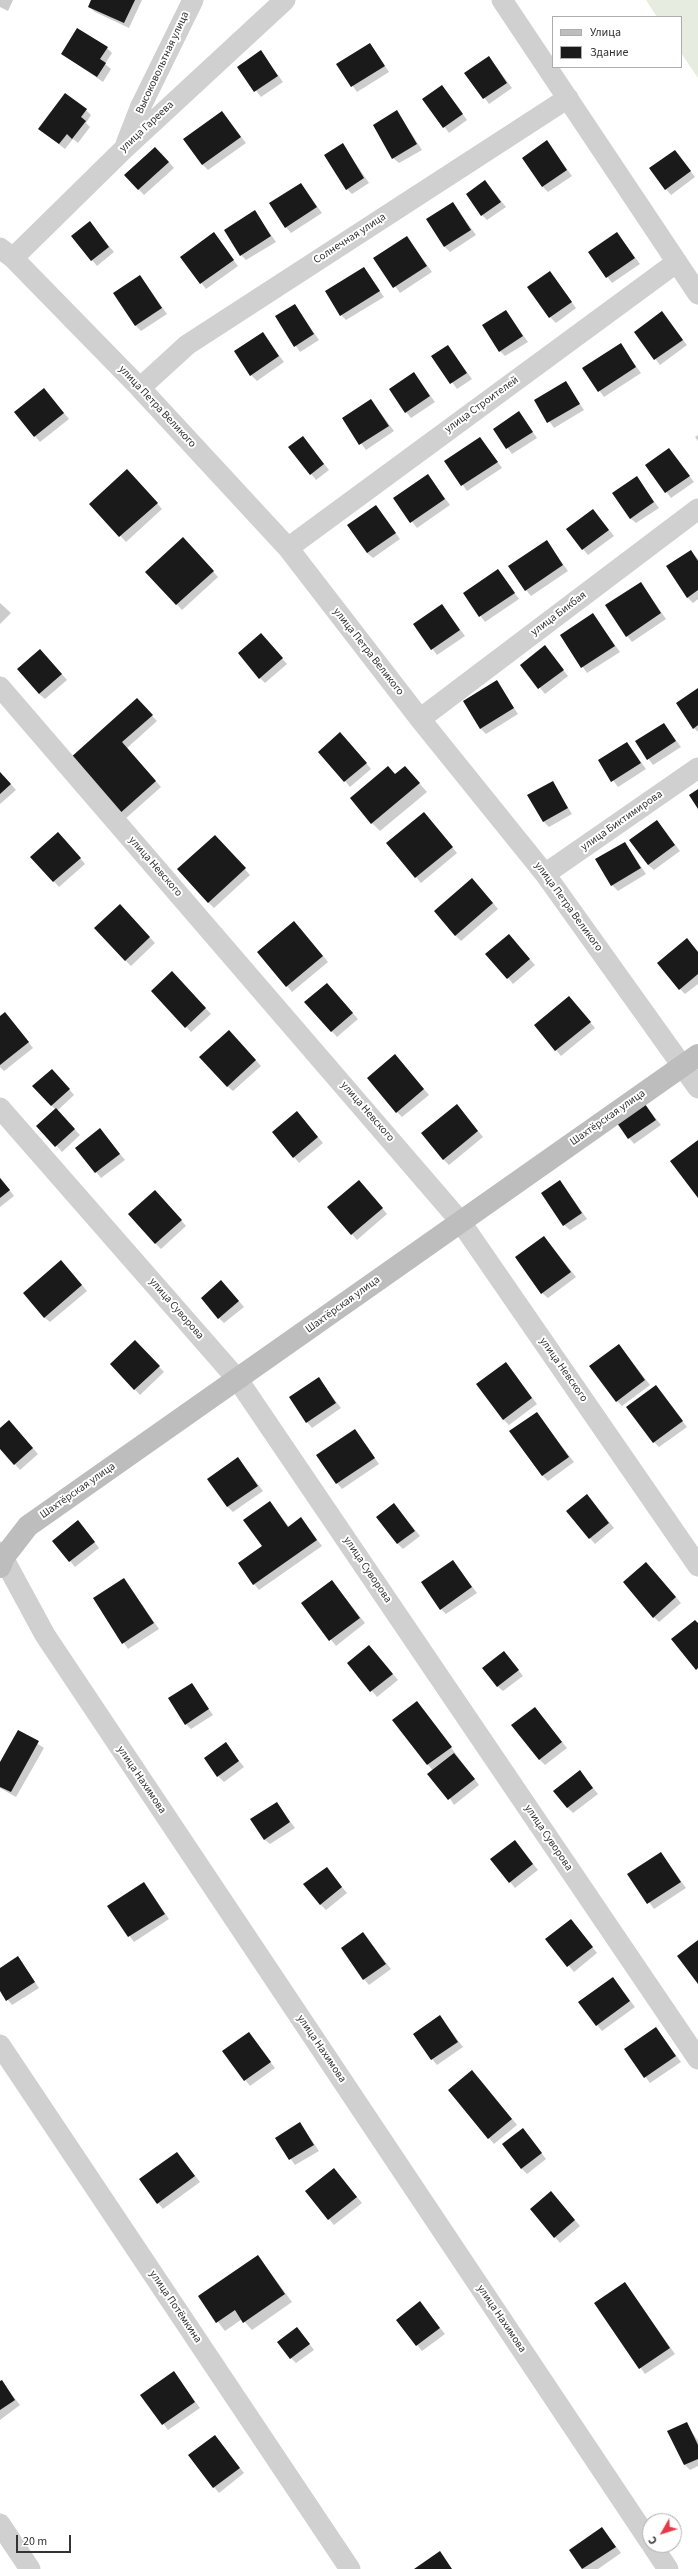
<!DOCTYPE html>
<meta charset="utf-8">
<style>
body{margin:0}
#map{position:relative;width:698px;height:2569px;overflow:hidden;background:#fff;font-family:"Source Sans 3",sans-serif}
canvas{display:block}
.legend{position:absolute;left:552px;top:16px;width:130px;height:52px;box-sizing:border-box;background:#fff;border:1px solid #adadad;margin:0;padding:5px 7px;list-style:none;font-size:12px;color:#333}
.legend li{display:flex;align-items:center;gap:8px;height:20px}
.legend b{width:20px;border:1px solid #adadad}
.north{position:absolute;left:642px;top:2513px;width:40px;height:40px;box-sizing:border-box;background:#fff;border:1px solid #adadad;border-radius:50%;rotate:231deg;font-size:11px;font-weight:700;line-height:16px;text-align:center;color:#333}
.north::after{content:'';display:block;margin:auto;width:14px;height:18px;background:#e63946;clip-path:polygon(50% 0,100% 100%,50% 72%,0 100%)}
.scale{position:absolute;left:16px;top:2535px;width:55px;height:18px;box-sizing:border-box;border:2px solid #333;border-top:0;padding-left:5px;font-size:12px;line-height:14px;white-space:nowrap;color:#333;-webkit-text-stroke:3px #fff;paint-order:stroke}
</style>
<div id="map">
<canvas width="698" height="2569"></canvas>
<ul class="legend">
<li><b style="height:5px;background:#bdbdbd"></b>Улица</li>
<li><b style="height:11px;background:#1a1a1a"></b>Здание</li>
</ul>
<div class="north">С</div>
<div class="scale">20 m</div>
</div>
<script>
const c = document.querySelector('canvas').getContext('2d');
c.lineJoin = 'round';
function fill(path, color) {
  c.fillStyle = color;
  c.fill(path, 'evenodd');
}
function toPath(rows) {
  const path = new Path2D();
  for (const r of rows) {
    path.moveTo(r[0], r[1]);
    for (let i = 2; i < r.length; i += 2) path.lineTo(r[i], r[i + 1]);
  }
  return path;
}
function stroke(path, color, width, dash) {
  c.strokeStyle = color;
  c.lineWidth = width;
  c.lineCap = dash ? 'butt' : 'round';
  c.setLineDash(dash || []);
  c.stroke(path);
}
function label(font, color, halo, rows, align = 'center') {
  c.font = font + ' "Source Sans 3",sans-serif';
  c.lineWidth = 4;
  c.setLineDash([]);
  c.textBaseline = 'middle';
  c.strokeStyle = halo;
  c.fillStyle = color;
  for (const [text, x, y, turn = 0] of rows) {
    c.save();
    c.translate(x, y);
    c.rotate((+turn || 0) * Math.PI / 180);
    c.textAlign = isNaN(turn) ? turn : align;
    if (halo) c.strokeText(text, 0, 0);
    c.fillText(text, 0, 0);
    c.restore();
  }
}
fill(toPath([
 [646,0,698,0,698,78,681,53,681,17,657,17]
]), '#e6ecdf');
fill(toPath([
 [0,0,13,0,8,11,0,7],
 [93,0,142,0,129,28,95,12,89,7],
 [370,44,389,72,357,92,337,64],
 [107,48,112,53,105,64,111,69,103,82,62,54],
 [261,52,283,82,261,97,238,67],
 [489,57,512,88,489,104,466,73],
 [442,86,467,120,449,133,424,99],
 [86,110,91,115,86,123,90,127,78,143,73,139,65,149,39,129],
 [397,111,422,150,399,163,393,158],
 [222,112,246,143,208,170,202,164],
 [547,142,572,176,548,192,542,186],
 [343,145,369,183,352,194,347,189],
 [675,151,695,177,671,195,666,189],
 [161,153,174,168,144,195,125,175],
 [485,181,506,207,487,220,482,215],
 [301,184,322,213,291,233,286,227],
 [453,203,476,235,450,252,445,247],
 [255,212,276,242,246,260,241,255],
 [90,223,114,252,97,266,92,260],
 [213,233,238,266,206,289,181,257],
 [617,233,640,264,612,283,589,252],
 [407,237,432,272,400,293,375,258],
 [364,268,384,297,346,320,341,315],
 [550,272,576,308,556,323,550,317],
 [140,276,167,314,141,331,135,325],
 [295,305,319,340,300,352,276,317],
 [506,311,528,342,505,356,500,351],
 [662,313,687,345,660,365,635,332],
 [262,333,284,362,257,381,251,375],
 [620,344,641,373,604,397,584,369],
 [448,346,472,379,457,389,433,356],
 [414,374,435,402,411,418,406,412],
 [566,383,584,410,554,428,535,401],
 [44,389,69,419,40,442,15,412],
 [371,400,394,431,366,450,343,419],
 [519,413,537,438,512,454,494,430],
 [698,435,698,441,695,437],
 [303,437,329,470,316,480,290,447],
 [480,438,502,468,467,491,446,461],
 [669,449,694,482,671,498,646,465],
 [428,475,450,505,417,528,394,498],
 [133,476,162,509,126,542,90,504],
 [637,478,659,508,636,523,630,518],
 [376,506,400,539,373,558,367,553],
 [593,510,614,536,588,555,583,549],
 [547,542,568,571,531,596,526,590],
 [189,544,218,577,182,610,147,572],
 [691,551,698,559,698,599,693,603,687,597],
 [498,570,519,599,485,622,464,594],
 [641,583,666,619,632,642,627,636],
 [0,603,11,613,0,624],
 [442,605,465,636,437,655,414,624],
 [593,615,620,652,587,673,561,636],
 [266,640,287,664,265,683,260,678],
 [545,647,568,676,545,694,521,665],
 [46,656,67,680,45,699,39,694],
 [497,682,518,714,486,734,480,728],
 [698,689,698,732,694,728],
 [142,705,157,721,127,748,161,787,125,819,70,759],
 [664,724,681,747,653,765,636,742],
 [346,739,371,769,350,787,345,781],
 [627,743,646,769,618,787,599,761],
 [405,767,427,792,380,831,372,823,396,775],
 [0,772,16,790,0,804],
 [552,782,572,814,549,827,543,821],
 [429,819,457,853,421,883,416,877],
 [657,821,680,851,654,870,648,865],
 [64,839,85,864,59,887,32,857],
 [221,842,250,875,214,908,208,902],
 [625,843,646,874,618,891,612,885],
 [478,885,498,909,461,941,455,935],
 [126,911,155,943,131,966,125,960],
 [300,928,328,962,292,992,258,952],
 [514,941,535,965,513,984,508,978],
 [692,945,698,952,698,984,685,994,680,989],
 [172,973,211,1014,191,1032,152,991],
 [332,989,358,1019,337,1037,306,1002],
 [574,1003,595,1028,561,1056,535,1025],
 [0,1017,10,1019,33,1048,4,1071,0,1067],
 [234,1036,261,1066,233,1091,227,1086],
 [400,1061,429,1095,402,1117,397,1112],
 [57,1075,74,1095,57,1111,80,1135,62,1152,38,1126,56,1110,51,1105],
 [645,1105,661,1125,634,1144,618,1124],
 [462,1111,483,1137,449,1165,443,1159],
 [302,1118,323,1143,299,1163,294,1157],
 [100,1129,125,1160,101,1178,77,1148],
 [0,1177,14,1196,0,1207],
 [560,1181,587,1219,570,1230,564,1225],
 [364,1186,387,1214,357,1240,328,1207],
 [160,1196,186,1226,161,1249,155,1243],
 [544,1237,576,1277,548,1298,542,1293],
 [67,1267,87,1291,50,1322,44,1317],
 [227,1287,244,1307,224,1323,219,1318],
 [135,1342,164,1372,140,1395,111,1364],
 [619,1345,650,1385,622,1406,617,1401],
 [511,1369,537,1404,509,1425,503,1419],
 [318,1378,341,1408,312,1428,307,1422],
 [656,1386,687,1427,659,1447,654,1442],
 [536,1413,574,1462,548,1481,542,1475],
 [14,1427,38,1454,20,1470,0,1447,0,1429],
 [355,1430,379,1464,342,1489,337,1483],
 [238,1458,263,1491,233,1512,227,1506],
 [592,1501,614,1528,595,1544,567,1512],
 [270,1502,289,1527,301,1519,322,1546,259,1590,254,1584,263,1546],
 [394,1504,420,1536,403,1549,398,1544],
 [83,1527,99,1548,75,1567,53,1541],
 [453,1561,477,1593,446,1614,441,1609],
 [652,1569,681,1603,659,1622,654,1617],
 [124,1579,159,1629,128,1649,94,1599],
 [332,1581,365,1623,336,1646,302,1604],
 [369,1646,398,1680,377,1697,349,1663],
 [504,1652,523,1676,503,1691,497,1686],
 [191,1684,213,1715,191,1729,186,1724],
 [417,1702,479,1785,454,1805,433,1771,394,1720],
 [535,1708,567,1748,545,1765,539,1759],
 [18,1731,44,1748,16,1797,0,1788,0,1764],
 [225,1743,244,1767,224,1782,218,1776],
 [580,1772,598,1794,573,1813,567,1807],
 [277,1803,295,1828,270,1844,264,1839],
 [515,1841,538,1870,515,1888,510,1882],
 [661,1853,686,1888,654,1909,629,1874],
 [326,1868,347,1893,326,1910,320,1904],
 [144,1883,169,1919,134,1942,108,1906],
 [576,1926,597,1953,574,1972,547,1939],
 [363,1933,391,1969,369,1985,364,1979],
 [18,1957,39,1988,12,2005,0,1990,0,1969],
 [613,1978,635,2007,602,2031,597,2025],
 [440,2017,463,2047,437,2065,432,2059],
 [656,2028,681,2062,650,2083,625,2049],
 [248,2033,275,2068,250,2086,223,2051],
 [478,2077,517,2125,494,2144,449,2091],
 [300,2123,319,2151,295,2165,276,2138],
 [523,2129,546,2159,527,2174,521,2168],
 [177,2153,200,2182,163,2209,158,2203],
 [334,2169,362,2203,334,2225,329,2219],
 [556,2198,580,2226,560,2243,531,2209],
 [258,2256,292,2302,252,2330,242,2319,225,2331,199,2297],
 [625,2283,675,2354,645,2374,595,2303],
 [420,2303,445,2334,422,2351,397,2320],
 [302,2334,314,2350,296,2363,291,2358],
 [174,2373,200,2408,168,2430,142,2395],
 [1,2381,20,2405,0,2420,0,2382],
 [686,2423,698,2441,698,2466,690,2470,685,2465,669,2431],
 [215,2436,244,2473,219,2493,214,2487],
 [602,2528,621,2553,598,2569,583,2569,570,2550]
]), '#0003');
fill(toPath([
 [91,0,135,0,124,23,88,7],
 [77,28,108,47,100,59,106,63,97,77,61,54],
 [370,43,385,66,351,87,336,64],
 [261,50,278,76,254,92,237,67],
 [489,56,507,83,483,99,464,73],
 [442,85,463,114,443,128,422,99],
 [65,93,87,109,81,117,86,121,72,139,67,134,59,144,38,129],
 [397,110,417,144,392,159,373,125],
 [222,111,241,137,202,165,183,139],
 [547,140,567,170,542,187,522,158],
 [343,143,364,178,346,190,324,155],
 [155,147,169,162,138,190,124,175],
 [675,150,691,171,665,190,649,168],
 [485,180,501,202,481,216,466,194],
 [301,183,317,207,285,228,269,203],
 [453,202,471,230,444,247,426,219],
 [255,210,271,236,240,256,224,230],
 [90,221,109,247,91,261,71,236],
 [214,232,234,260,200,284,180,257],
 [617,232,635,258,606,278,588,252],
 [407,236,427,266,393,288,373,258],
 [364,267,380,291,340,316,325,291],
 [550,271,572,302,549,318,527,287],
 [140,275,162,308,135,326,113,293],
 [295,304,314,334,294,347,275,316],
 [506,310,523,336,499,352,482,325],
 [662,311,683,340,654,360,634,332],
 [263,332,279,356,250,376,234,351],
 [621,343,636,367,598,392,582,368],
 [448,345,467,373,450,384,431,356],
 [414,372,430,396,405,413,389,389],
 [566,381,580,404,547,423,534,400],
 [44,388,64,413,34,437,14,412],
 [371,399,389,426,359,445,342,418],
 [519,411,533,432,506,449,493,429],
 [303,436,324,464,310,475,288,447],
 [480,437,498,462,461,486,444,461],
 [669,448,690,476,665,493,645,465],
 [127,469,158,503,119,537,89,504],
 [428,474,445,499,410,523,393,498],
 [637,476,654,502,630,519,612,493],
 [376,505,396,533,367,553,347,525],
 [593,509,609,530,582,550,566,529],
 [183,537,214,571,176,605,145,572],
 [547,540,563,565,525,591,508,566],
 [691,550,698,561,698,590,687,598,666,566],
 [498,569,515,593,479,617,463,593],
 [641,582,661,613,626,637,605,605],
 [442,604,460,630,431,650,413,624],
 [593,613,615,646,581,668,560,635],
 [261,633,283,658,259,679,238,653],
 [545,645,564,670,538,689,520,665],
 [40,649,62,674,39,694,17,669],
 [497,680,514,708,480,729,463,701],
 [698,688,698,725,693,729,676,703],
 [137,698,153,715,122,742,156,781,118,815,69,759],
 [664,723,676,741,647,760,635,741],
 [340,732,367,763,344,782,318,752],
 [627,742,641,763,611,782,598,760],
 [388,766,395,774,405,766,420,783,371,824,350,798],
 [0,772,11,784,0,794],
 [553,781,568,808,543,822,527,795],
 [698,789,698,809,689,795],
 [424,812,453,847,415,878,386,843],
 [657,820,675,845,648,865,629,840],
 [58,832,81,858,53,882,30,857],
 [215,835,246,868,208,903,177,869],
 [625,842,641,868,611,886,595,859],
 [472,878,493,903,455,936,434,911],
 [120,904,150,937,125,961,94,928],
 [294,921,323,956,286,987,257,952],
 [509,934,530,959,507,979,485,954],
 [687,938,698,952,698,974,679,990,657,963],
 [172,971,206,1008,185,1028,151,991],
 [327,983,353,1013,331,1032,304,1002],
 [569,996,591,1022,555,1051,534,1025],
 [5,1012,29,1042,0,1065,0,1016],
 [229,1030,256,1060,227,1087,199,1057],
 [395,1054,424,1089,396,1113,367,1078],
 [52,1069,70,1089,51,1106,32,1086],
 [457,1104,478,1131,443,1160,421,1133],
 [645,1104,656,1120,628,1139,617,1123],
 [56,1108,75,1129,55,1147,36,1126],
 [297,1111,318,1137,293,1158,272,1132],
 [100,1128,120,1154,95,1173,75,1148],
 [698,1140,698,1198,670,1161],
 [0,1178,10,1190,0,1198],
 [359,1180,383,1208,351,1235,327,1207],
 [560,1180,582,1213,563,1226,541,1193],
 [155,1190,182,1220,155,1244,128,1214],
 [544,1236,571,1272,541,1294,515,1257],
 [61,1260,82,1285,44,1318,23,1293],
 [221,1280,239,1301,218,1319,201,1298],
 [135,1340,160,1366,134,1390,110,1364],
 [619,1344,645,1380,616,1402,589,1366],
 [506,1362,532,1398,503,1420,476,1384],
 [319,1377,336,1403,306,1423,289,1397],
 [656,1385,683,1421,653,1443,626,1407],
 [537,1412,569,1457,542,1476,509,1431],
 [9,1420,33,1448,14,1465,0,1449,0,1428],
 [355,1429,375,1458,336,1484,316,1455],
 [238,1457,258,1486,227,1507,207,1479],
 [587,1494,609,1523,589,1539,566,1511],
 [270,1501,288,1527,301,1517,317,1540,253,1585,238,1563,262,1546,243,1520],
 [394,1503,415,1531,397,1544,376,1517],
 [78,1520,95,1542,69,1562,52,1541],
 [453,1560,472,1587,440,1610,421,1582],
 [646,1562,676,1597,653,1618,623,1582],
 [124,1578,154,1623,122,1644,93,1598],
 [332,1580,360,1618,329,1641,301,1603],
 [695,1620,698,1623,698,1668,696,1670,671,1639],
 [369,1645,393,1674,370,1692,347,1663],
 [504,1651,519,1670,497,1687,482,1668],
 [192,1683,209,1709,185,1725,168,1698],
 [417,1701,452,1747,427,1765,392,1720],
 [535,1707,562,1742,539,1760,511,1725],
 [18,1730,39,1741,11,1792,0,1787,0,1762],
 [226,1742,239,1761,217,1777,204,1758],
 [454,1753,475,1779,448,1800,427,1774],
 [580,1770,593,1788,567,1808,553,1791],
 [277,1802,290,1822,264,1840,250,1819],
 [515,1840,533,1864,509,1883,490,1859],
 [661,1852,681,1882,647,1904,627,1874],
 [327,1867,342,1887,320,1905,303,1884],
 [144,1882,165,1914,128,1937,107,1906],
 [571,1919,593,1947,567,1967,545,1939],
 [363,1932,386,1964,363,1980,341,1948],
 [698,1940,698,1984,677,1956],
 [18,1956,35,1982,6,2001,0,1991,0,1968],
 [613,1977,630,2001,596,2026,578,2002],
 [440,2015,458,2042,431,2060,413,2034],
 [656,2027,676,2056,644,2078,624,2049],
 [249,2032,271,2062,244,2081,222,2051],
 [472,2070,512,2119,488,2139,448,2090],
 [300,2122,314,2145,289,2160,275,2138],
 [523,2128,542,2153,521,2169,502,2144],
 [177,2152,195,2176,157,2204,139,2179],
 [334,2168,357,2197,328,2220,305,2191],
 [551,2191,575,2220,554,2238,530,2209],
 [258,2255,285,2294,243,2323,235,2310,216,2323,198,2296],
 [625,2282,670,2348,639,2369,594,2303],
 [420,2301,440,2328,416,2346,396,2320],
 [297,2327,310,2344,290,2359,277,2342],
 [174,2371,195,2402,162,2425,140,2395],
 [2,2380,15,2400,0,2410,0,2381],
 [687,2422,698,2445,698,2459,684,2465,667,2431],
 [215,2435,240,2468,213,2488,188,2455],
 [602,2527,616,2547,582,2569,569,2550],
 [440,2551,452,2569,414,2569]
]), '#1a1a1a');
stroke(toPath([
 [502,0,698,294],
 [126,144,140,108,193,0],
 [0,248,13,258,140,388,288,548,420,719,545,874,698,1088],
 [13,258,125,148,285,0],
 [140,388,187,345,568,98],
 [288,548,677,262],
 [0,687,460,1221,698,1566],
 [420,719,698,509],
 [545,874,698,768],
 [0,1108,238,1380,698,2059],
 [0,1552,45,1635,650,2542],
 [0,2045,350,2569],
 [0,2524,30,2569],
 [652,2545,668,2569]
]), '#d0d0d0', 21);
stroke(toPath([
 [0,1567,4,1557,28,1526,698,1055]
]), '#bdbdbd', 22);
label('11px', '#333', '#fff', [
 ["Высоковольтная улица",163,63,-65],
 ["улица Гареева",147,127,-43],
 ["Солнечная улица",350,239,-33],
 ["улица Строителей",482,405,-36],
 ["улица Петра Великого",157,407,47],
 ["улица Бикбая",559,614,-37],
 ["улица Петра Великого",368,652,52],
 ["улица Биктимирова",622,821,-35],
 ["улица Невского",155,867,49],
 ["улица Петра Великого",568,907,54],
 ["улица Невского",367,1112,49],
 ["Шахтёрская улица",608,1118,-35],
 ["Шахтёрская улица",343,1305,-36],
 ["улица Суворова",176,1309,49],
 ["улица Невского",563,1370,55],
 ["Шахтёрская улица",78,1491,-35],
 ["улица Суворова",367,1570,56],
 ["улица Нахимова",141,1780,56],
 ["улица Суворова",548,1838,56],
 ["улица Нахимова",321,2049,56],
 ["улица Потёмкина",175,2307,56],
 ["улица Нахимова",501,2319,56]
]);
</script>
